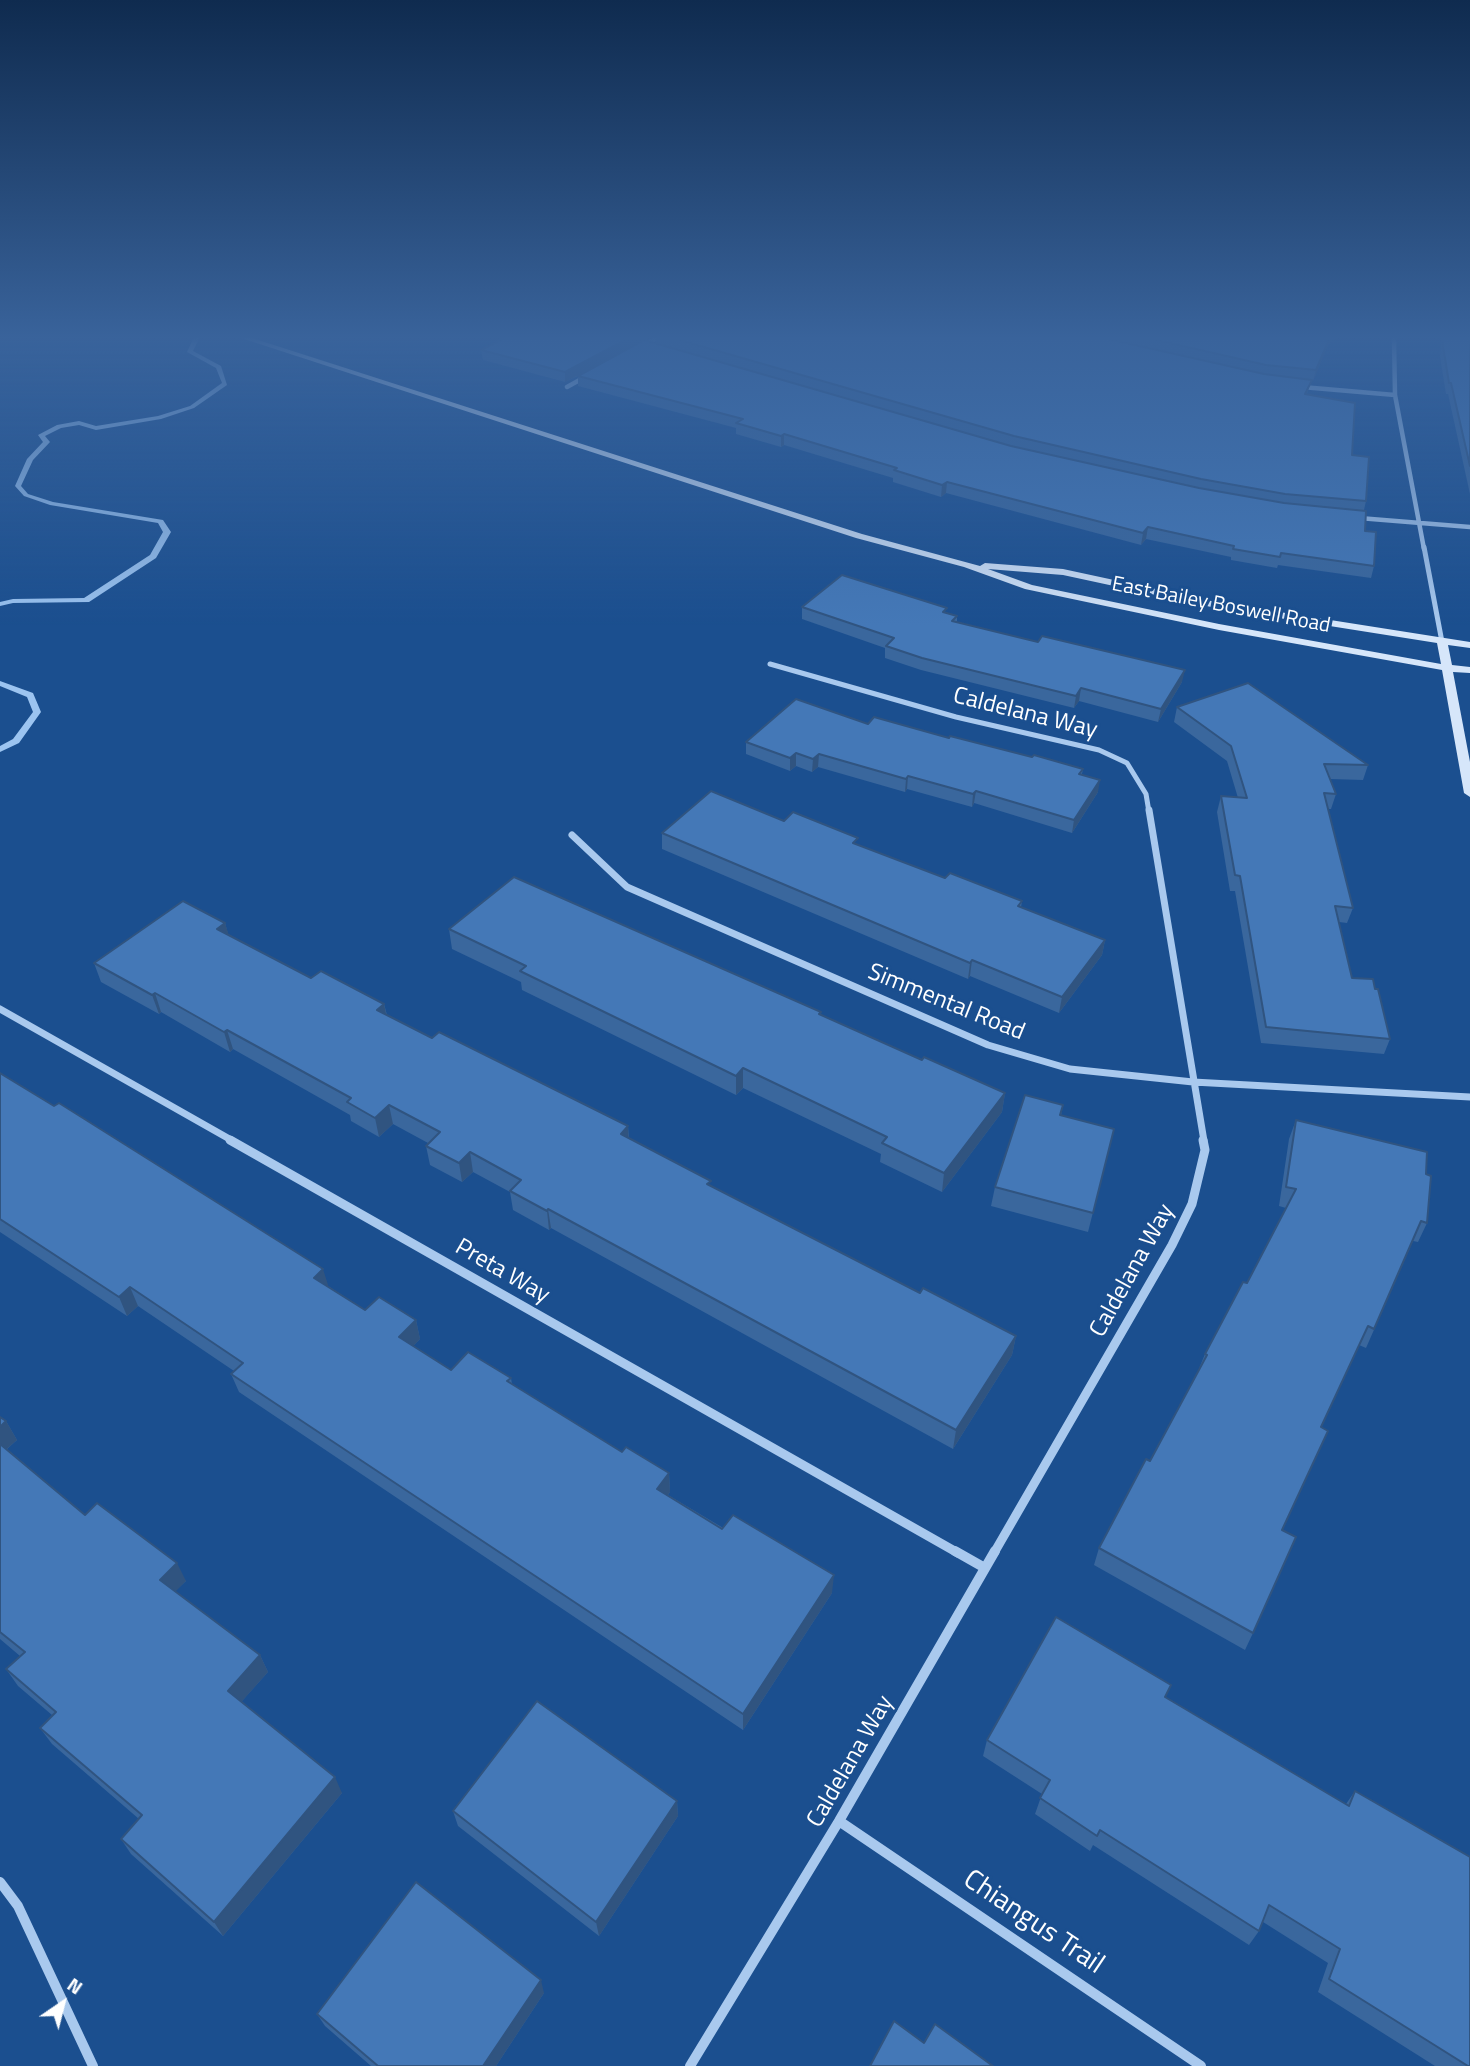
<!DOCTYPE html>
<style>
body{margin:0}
#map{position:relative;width:1470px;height:2066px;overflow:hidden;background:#1b4f8f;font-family:"Titillium Web",sans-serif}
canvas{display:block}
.north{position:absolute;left:28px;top:1968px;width:70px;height:70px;-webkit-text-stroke:5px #1b4f8f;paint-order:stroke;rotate:35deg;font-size:19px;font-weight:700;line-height:28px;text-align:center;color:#fff}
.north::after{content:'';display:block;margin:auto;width:24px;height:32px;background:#fff;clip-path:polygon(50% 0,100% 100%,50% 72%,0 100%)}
</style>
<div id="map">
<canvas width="1470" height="2066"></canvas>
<div class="north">N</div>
</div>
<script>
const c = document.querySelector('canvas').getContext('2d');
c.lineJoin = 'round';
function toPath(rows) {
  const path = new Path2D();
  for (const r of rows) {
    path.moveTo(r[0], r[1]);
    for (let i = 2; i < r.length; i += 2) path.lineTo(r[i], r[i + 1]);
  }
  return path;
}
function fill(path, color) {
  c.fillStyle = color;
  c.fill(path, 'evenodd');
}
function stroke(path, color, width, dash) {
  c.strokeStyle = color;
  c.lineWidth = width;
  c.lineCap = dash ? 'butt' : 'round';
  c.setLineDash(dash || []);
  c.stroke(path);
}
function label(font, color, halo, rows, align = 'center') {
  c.font = font + ' "Titillium Web",sans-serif';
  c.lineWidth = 6;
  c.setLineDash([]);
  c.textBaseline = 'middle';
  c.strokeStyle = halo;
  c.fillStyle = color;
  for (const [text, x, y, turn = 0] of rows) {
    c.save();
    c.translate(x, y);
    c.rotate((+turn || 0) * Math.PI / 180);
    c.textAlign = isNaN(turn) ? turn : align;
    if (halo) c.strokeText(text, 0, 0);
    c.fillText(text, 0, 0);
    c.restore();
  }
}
fill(toPath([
 [194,337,200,337,193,351,221,366,227,385,194,408,161,419,96,430,79,425,61,428,45,436,50,442,33,460,21,486,28,494,53,502,163,520,171,532,156,558,89,602,13,603,0,606,0,602,13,599,84,598,150,555,163,532,158,523,50,505,24,496,15,486,27,459,43,442,38,435,57,425,79,421,96,426,158,416,190,406,222,383,216,368,187,352,194,337],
 [0,681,33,693,41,712,19,743,0,752,0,746,13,739,33,712,27,697,0,686,0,681]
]), '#9cc4f0');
stroke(toPath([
 [1394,337,1395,395,1424,549],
 [645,345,658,337],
 [567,387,585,377],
 [1302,387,1395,395],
 [1359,518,1470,527]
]), '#a9c9ee', 4.5);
stroke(toPath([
 [1424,547,1442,642],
 [770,664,956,717,1099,750,1127,763,1146,794,1149,812]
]), '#a9c9ee', 5);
stroke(toPath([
 [1149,810,1204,1141],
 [572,835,627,887,988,1045,1070,1069,1193,1082,1470,1097],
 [0,1009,233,1141]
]), '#a9c9ee', 7);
stroke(toPath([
 [230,1140,958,1553],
 [994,1553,1172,1245,1192,1204,1205,1150,1203,1140]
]), '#a9c9ee', 9);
stroke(toPath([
 [955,1551,985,1568],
 [839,1821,1201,2066],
 [0,1882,18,1906,93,2066],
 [690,2066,839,1821,995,1551]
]), '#a9c9ee', 10);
fill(toPath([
 [238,337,249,337,862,534,980,566,985,563,1063,569,1216,602,1470,642,1470,648,1448,645,1452,665,1470,667,1470,673,1453,672,1470,762,1470,797,1464,793,1442,670,1219,630,1025,589,964,567,856,538,238,337],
 [988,569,1063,575,1216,608,1437,643,1441,664,1219,624,1032,585,988,569]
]), '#d6e6fa');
fill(toPath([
 [656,337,1338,337,1328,345,1313,381,1311,381,1307,394,1352,455,1366,501,1364,510,1365,531,1374,566,1371,578,1278,565,1277,568,1231,560,1231,557,1146,539,1141,545,946,493,941,497,893,482,893,478,784,445,781,447,736,434,736,428,578,386,578,376,565,382,483,360,481,350,645,340,656,343],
 [1441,337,1470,337,1470,494,1448,394,1446,394,1440,357],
 [802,607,947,613,957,616,957,622,1182,682,1158,722,1079,701,1074,708,921,670,885,658,885,648,802,619],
 [1177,707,1368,765,1363,780,1330,779,1336,794,1331,809,1328,809,1353,908,1347,923,1339,922,1352,978,1390,1039,1384,1054,1261,1043,1235,891,1230,891,1217,812,1221,796,1238,798,1227,761,1174,722],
 [868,724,949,738,1083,769,1082,774,1098,792,1072,833,974,803,972,807,907,789,905,792,818,767,812,772,796,766,790,771,746,754,746,742],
 [784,821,858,845,945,878,1022,901,1021,907,1105,940,1102,955,1059,1013,970,976,968,979,662,849,662,833],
 [225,923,228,934,311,978,384,1004,387,1015,432,1038,628,1126,629,1138,711,1186,920,1293,1016,1336,1012,1355,953,1449,551,1228,549,1230,513,1210,510,1192,473,1172,462,1182,430,1165,426,1146,428,1143,393,1124,379,1137,351,1121,350,1115,233,1049,230,1052,161,1012,159,1014,101,982,94,963],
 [449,929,821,1012,821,1015,922,1060,1005,1093,1002,1112,942,1192,880,1162,881,1154,743,1088,736,1095,522,990,521,982,452,949],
 [0,1073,365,1310,416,1320,420,1339,413,1346,451,1370,511,1378,512,1384,622,1452,669,1473,670,1492,668,1495,832,1593,743,1730,239,1392,231,1374,234,1371,138,1306,127,1316,0,1232],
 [1063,1105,1061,1116,1114,1129,1088,1232,991,1206,995,1187],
 [1296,1120,1426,1174,1427,1223,1418,1242,1413,1241,1366,1348,1359,1345,1321,1427,1282,1530,1253,1633,1245,1650,1094,1565,1099,1548,1150,1461,1198,1371,1205,1354,1247,1283,1286,1208,1279,1206,1289,1139],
 [0,1417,6,1421,17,1440,7,1449,85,1515,186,1581,175,1591,260,1655,268,1672,241,1702,342,1793,223,1936,131,1854,121,1839,139,1819,52,1744,40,1728,52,1715,18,1686,6,1669,20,1656,0,1639],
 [1165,1697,1346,1804,1355,1791,1470,2066,1435,2066,1318,1992,1328,1963,1263,1922,1259,1931,1249,1945,1093,1845,1090,1851,1035,1814,1042,1794,983,1756,987,1740],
 [677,1801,678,1816,599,1936,458,1826,453,1811],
 [544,1993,496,2066,371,2066,325,2026,317,2014]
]), '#3a679d');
fill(toPath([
 [631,337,650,337,565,382,565,372],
 [1330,337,1338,337,1328,345,1313,381,1316,370],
 [784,434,784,445,781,447,781,436],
 [947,482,946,493,941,497,942,485],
 [1148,527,1146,539,1141,545,1143,533],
 [1185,670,1182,682,1158,722,1161,709],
 [1081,688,1079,701,1074,708,1076,696],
 [796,753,796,766,790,771,790,758],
 [819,754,818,767,812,772,813,759],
 [908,776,907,789,905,792,906,779],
 [1100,780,1098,792,1072,833,1074,820],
 [976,791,974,803,972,807,973,794],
 [225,923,231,942,217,929],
 [1105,940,1102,955,1059,1013,1062,997],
 [972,960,970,976,968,979,970,963],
 [155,993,161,1012,159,1014,152,995],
 [384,1004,388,1023,377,1010],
 [227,1030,233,1049,230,1052,224,1032],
 [743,1068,743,1088,736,1095,736,1076],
 [1005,1093,1002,1112,942,1192,944,1173],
 [389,1105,393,1124,379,1137,375,1118],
 [628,1126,629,1146,621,1134],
 [470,1152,473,1172,462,1182,459,1163],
 [548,1209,551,1228,549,1230,547,1211],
 [323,1269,329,1288,314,1278],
 [130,1287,138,1306,127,1316,119,1297],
 [416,1320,420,1339,404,1356,399,1337],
 [1016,1336,1012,1355,953,1449,956,1430],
 [6,1421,17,1440,1,1454,0,1452,0,1427],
 [669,1473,670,1492,659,1507,657,1489],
 [177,1563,186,1581,169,1598,160,1580],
 [834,1575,832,1593,743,1730,743,1714],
 [260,1655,268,1672,236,1708,228,1691],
 [335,1777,342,1793,223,1936,214,1922],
 [677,1801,678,1816,599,1936,596,1922],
 [541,1980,544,1993,496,2066,483,2066]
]), '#305480');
const building = toPath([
 [507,337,631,337,565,372,481,350,507,337],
 [669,337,1099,337,1264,374,1312,380,1305,394,1355,403,1352,455,1369,457,1366,501,1285,494,1201,479,1014,436,669,337],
 [1143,337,1330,337,1316,370,1266,365,1143,337],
 [1443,337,1470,337,1470,466,1451,383,1449,383,1443,346,1443,337],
 [644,340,1011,446,1199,488,1284,503,1366,511,1365,531,1376,532,1374,566,1281,553,1280,557,1233,549,1234,546,1148,527,1143,533,947,482,942,485,894,470,897,468,784,434,781,436,736,423,743,419,578,376,644,340],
 [842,575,947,608,943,612,957,616,952,621,1038,642,1042,636,1185,670,1161,709,1081,688,1076,696,922,658,886,646,894,638,802,607,842,575],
 [1248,683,1368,765,1324,764,1336,794,1324,793,1353,908,1335,906,1352,978,1373,979,1375,989,1378,989,1390,1039,1266,1027,1240,876,1235,875,1221,796,1247,798,1231,746,1177,707,1248,683],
 [796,699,868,724,874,717,949,738,950,736,1032,757,1034,755,1083,769,1079,774,1100,780,1074,820,976,791,973,794,908,776,906,779,819,754,813,759,796,753,790,758,746,742,796,699],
 [711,791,784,821,793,812,858,838,853,843,945,878,950,873,1022,901,1018,906,1105,940,1062,997,972,960,970,963,662,833,711,791],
 [514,877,821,1012,819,1014,922,1060,924,1057,1005,1093,944,1173,882,1143,887,1137,743,1068,736,1076,520,971,526,966,449,929,514,877],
 [183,901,225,923,217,929,311,978,321,971,384,1004,377,1010,432,1038,439,1032,628,1126,621,1134,711,1181,707,1184,920,1293,923,1288,1016,1336,956,1430,548,1209,547,1211,510,1191,521,1180,470,1152,459,1163,426,1146,440,1132,389,1105,375,1118,347,1102,351,1098,227,1030,224,1032,155,993,152,995,94,963,183,901],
 [0,1073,54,1106,59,1103,323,1269,314,1278,365,1310,379,1297,416,1320,399,1337,451,1370,468,1352,511,1378,507,1381,622,1452,626,1447,669,1473,657,1489,722,1529,733,1515,834,1575,743,1714,231,1374,243,1363,130,1287,119,1297,0,1219,0,1073],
 [1025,1095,1063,1105,1060,1115,1114,1129,1093,1213,995,1187,1025,1095],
 [1296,1120,1427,1152,1426,1174,1431,1176,1427,1223,1421,1221,1374,1329,1368,1326,1321,1427,1328,1431,1282,1530,1296,1537,1253,1633,1099,1548,1146,1459,1150,1461,1207,1355,1205,1354,1243,1282,1247,1283,1296,1189,1286,1187,1296,1120],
 [0,1417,6,1421,0,1427,0,1417],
 [0,1444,85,1515,97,1503,177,1563,160,1580,260,1655,228,1691,335,1777,214,1922,121,1839,142,1815,40,1728,56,1712,6,1669,25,1652,0,1632,0,1444],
 [1056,1617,1171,1685,1165,1697,1349,1806,1355,1791,1470,1857,1470,2066,1468,2066,1329,1979,1340,1949,1269,1905,1259,1931,1100,1830,1097,1836,1040,1798,1050,1780,987,1740,1056,1617],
 [537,1701,677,1801,596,1922,453,1811,537,1701],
 [416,1882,541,1980,483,2066,378,2066,317,2014,416,1882],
 [894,2021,924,2043,935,2024,993,2066,870,2066,894,2021]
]);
fill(building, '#4478b7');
stroke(building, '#305480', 2);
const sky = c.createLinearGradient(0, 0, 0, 626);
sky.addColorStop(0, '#0f2b4f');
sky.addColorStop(0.54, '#39639b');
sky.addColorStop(1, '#39639b00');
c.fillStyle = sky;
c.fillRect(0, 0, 1470, 626);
label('21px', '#fff', '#1b4f8f', [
 ["East Bailey Boswell Road",1221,606,11]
]);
label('24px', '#fff', '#1b4f8f', [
 ["Caldelana Way",1025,714,14],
 ["Simmental Road",946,1003,22],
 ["Caldelana Way",1133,1271,-61],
 ["Preta Way",502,1272,30],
 ["Caldelana Way",851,1762,-60]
]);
label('28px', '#fff', '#1b4f8f', [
 ["Chiangus Trail",1033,1923,34]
]);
</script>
